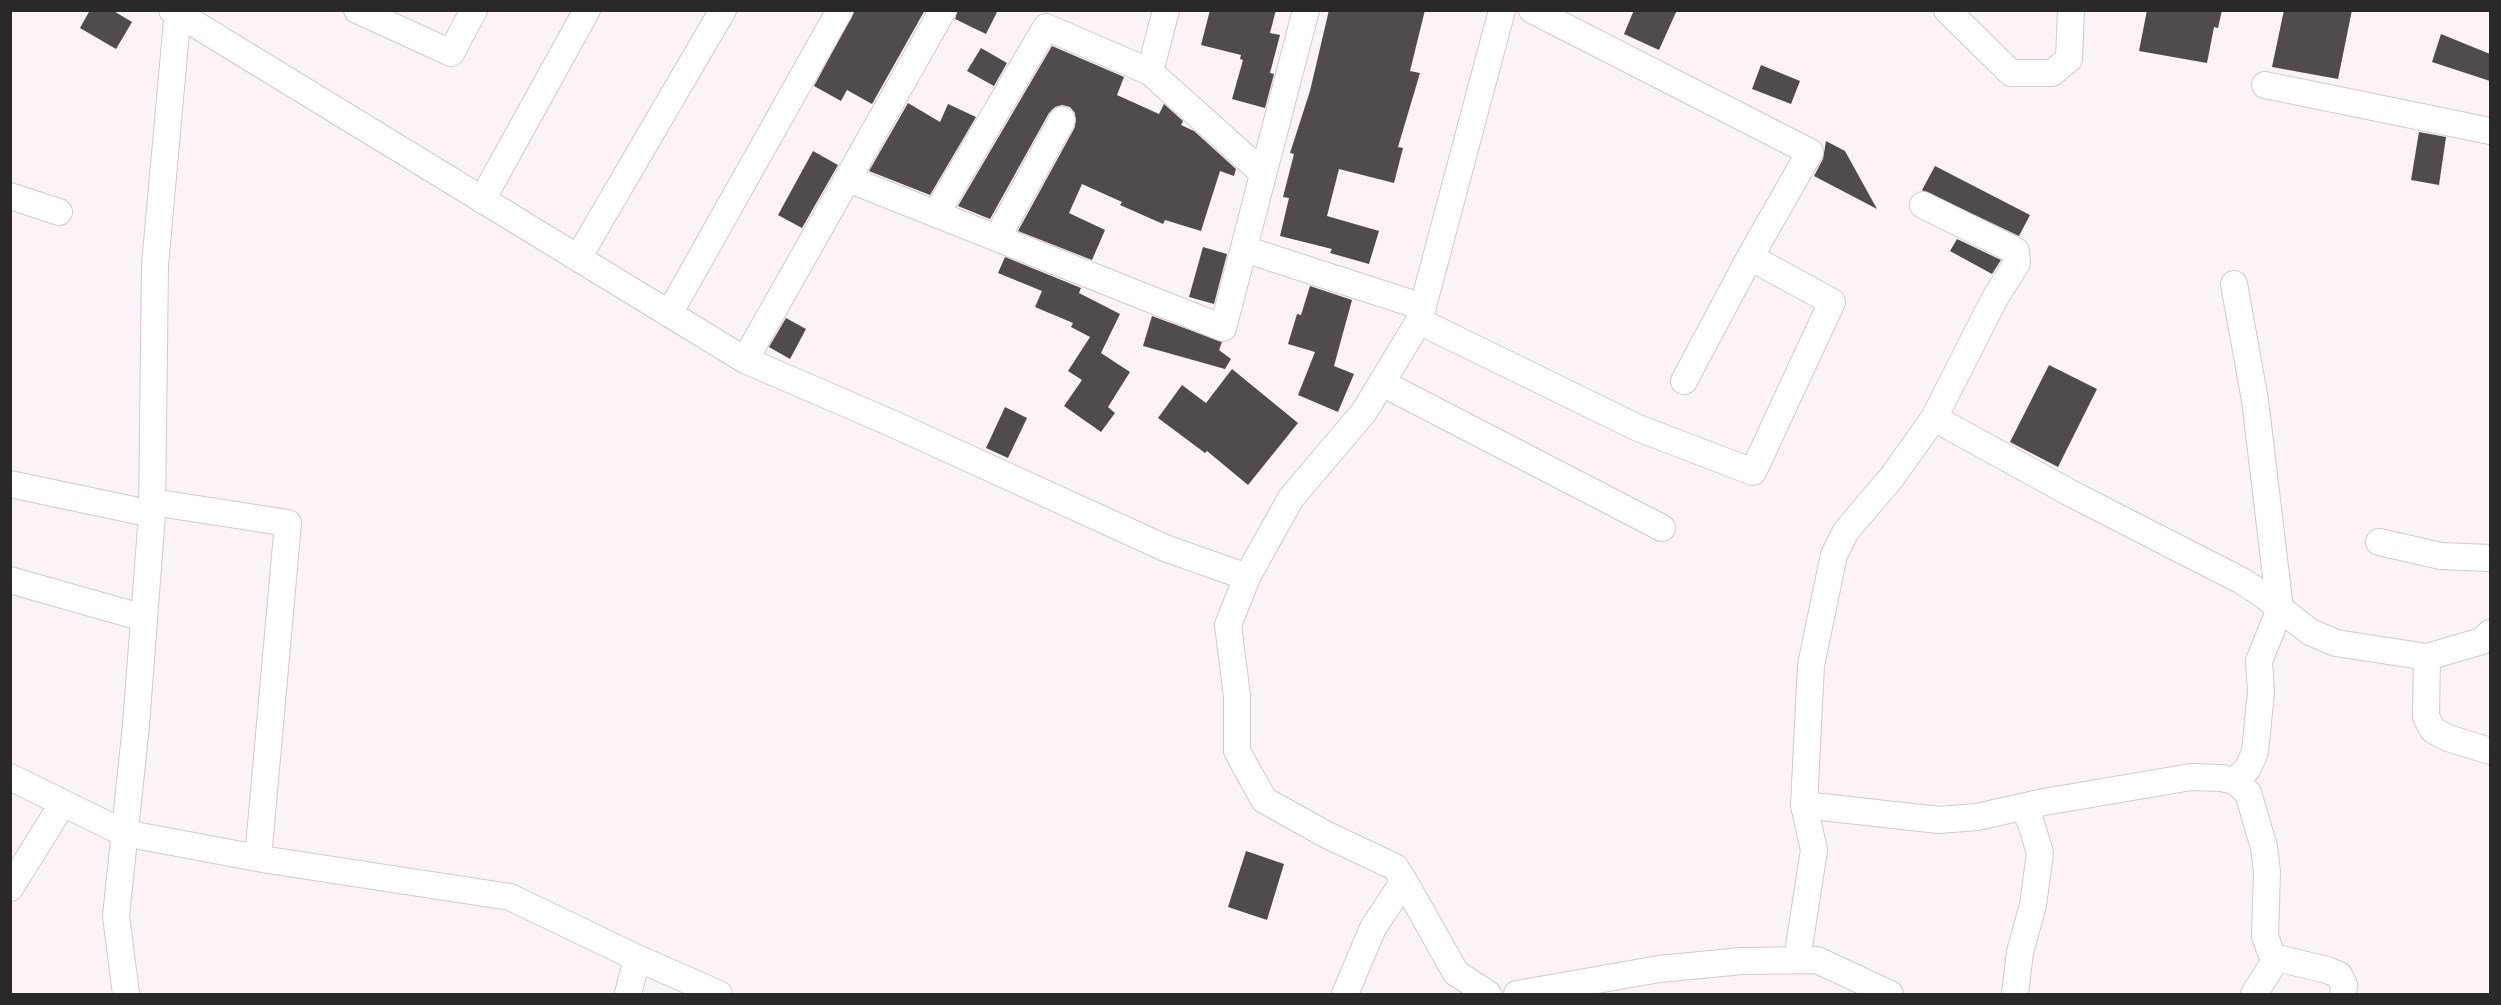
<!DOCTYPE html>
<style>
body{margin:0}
#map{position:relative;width:2501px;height:1005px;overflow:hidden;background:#fbf3f8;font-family:Overpass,sans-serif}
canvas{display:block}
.frame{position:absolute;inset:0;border:12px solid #2b282a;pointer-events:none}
</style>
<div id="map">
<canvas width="2501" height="1005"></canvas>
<div class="frame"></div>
</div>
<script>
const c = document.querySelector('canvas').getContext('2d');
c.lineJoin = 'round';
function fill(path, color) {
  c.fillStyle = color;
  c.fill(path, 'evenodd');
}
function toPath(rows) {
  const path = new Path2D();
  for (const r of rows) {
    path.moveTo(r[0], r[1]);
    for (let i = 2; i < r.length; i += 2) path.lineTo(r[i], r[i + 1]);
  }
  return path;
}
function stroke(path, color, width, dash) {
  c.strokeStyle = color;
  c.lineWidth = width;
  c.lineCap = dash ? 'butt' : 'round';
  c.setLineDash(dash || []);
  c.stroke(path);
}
fill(toPath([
 [90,10,112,10,132,22,116,49,80,28],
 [855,10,925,10,872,104,847,90,841,101,814,86],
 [958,10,998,10,986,34,955,19],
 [1210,10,1276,10,1270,33,1280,35,1270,73,1274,74,1265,108,1232,99,1243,60,1240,59,1241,55,1201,45],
 [1329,10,1425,10,1410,71,1420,73,1398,147,1403,148,1394,183,1339,169,1327,216,1379,231,1369,264,1330,253,1332,249,1280,236,1289,198,1283,197,1294,154,1290,153,1310,91],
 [1634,10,1677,10,1659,50,1624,34],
 [2147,10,2222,10,2218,28,2214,27,2207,63,2139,51],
 [2284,10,2352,10,2338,79,2272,67],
 [2441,34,2490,54,2490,81,2432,62],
 [1052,46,1124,77,1117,95,1159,114,1164,104,1183,121,1181,125,1194,131,1236,169,1234,176,1220,171,1201,231,1165,220,1163,224,1120,205,1122,202,1082,184,1069,213,1105,230,1092,260,1018,231,1075,127,1075,113,1070,107,1062,105,1055,107,1049,113,990,219,958,206],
 [981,48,1007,63,994,86,967,71],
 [1761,65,1800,81,1791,104,1752,89],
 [908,103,940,122,948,104,976,117,930,195,869,171],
 [2419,132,2446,137,2439,185,2411,180],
 [1826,141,1845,151,1877,209,1814,176,1823,159],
 [813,151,838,165,802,228,778,215],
 [1935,166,2030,215,2019,236,1922,190],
 [1957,239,2001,260,1992,274,1950,251],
 [1203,247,1227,254,1214,304,1189,297],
 [1005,257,1081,288,1079,293,1120,314,1101,353,1130,372,1108,407,1115,413,1101,432,1064,406,1082,380,1068,371,1090,337,1071,327,1073,323,1035,307,1042,291,998,273],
 [1310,286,1352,300,1334,366,1354,374,1338,412,1298,395,1315,352,1288,344,1297,314,1301,315],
 [1152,316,1222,342,1219,350,1231,359,1225,369,1143,346],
 [786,318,806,329,790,359,769,347],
 [2049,365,2097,389,2058,467,2010,442],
 [1232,369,1298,423,1248,485,1207,451,1205,453,1158,418,1182,385,1206,403],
 [1005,407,1027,418,1008,458,986,448],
 [1246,851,1284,864,1267,920,1228,907]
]), '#514a4e');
const minor = toPath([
 [172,10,745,360,891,423,1165,548,1247,577],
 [357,10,451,53,474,10],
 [1947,10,2011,73,2052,73,2069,59,2071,10],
 [1150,72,1166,10],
 [2265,85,2490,131],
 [848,179,1223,328,1306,10],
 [10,196,59,212],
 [482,200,587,10],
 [936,214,1046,27,1150,72,1263,173],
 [997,238,1062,120],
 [1244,249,1423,307],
 [578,258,723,10],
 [2234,284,2255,400,2280,609,2259,661,2261,692,2255,752,2248,768,2235,781],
 [669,314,840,10],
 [1419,321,1638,428,1753,472,1832,302,1750,257,1810,152,1532,10],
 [745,360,943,10],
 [1684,381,1750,257],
 [1382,383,1662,528],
 [1934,418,2072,494,2242,581,2262,594,2310,632,2336,643,2427,657,2482,641,2490,633],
 [10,484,152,514],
 [152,502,288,523,258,858],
 [2379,542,2441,556,2490,558],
 [10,580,144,618],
 [2427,657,2426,717,2433,730,2448,738,2490,751],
 [10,777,124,833,268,860,510,897,637,958,628,994],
 [1804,805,1811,665,1834,555,1846,531,1892,477,1934,418,1995,298,2017,263,2016,251,1923,205],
 [1404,881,1456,973,1488,994],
 [10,888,63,803],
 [637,958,719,994],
 [1794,960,1798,953,1814,850,1804,805,1939,820,1977,817,2044,802,2191,777,2221,778,2235,781,2248,793,2264,847,2267,872,2265,936,2271,953,2277,958,2327,970,2339,975,2344,985,2343,994],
 [126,994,116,916,136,725,152,514,155,265,178,10],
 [1345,994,1373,928,1404,881,1395,867,1327,835,1264,800,1237,751,1237,696,1228,625,1247,577,1291,498,1364,412,1419,321,1502,10],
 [1517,994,1659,969,1742,961,1817,960,1890,994],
 [2015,994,2020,952,2033,905,2040,853,2031,823,2023,807],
 [2254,994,2277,958]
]);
stroke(minor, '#d1c9ce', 28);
stroke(minor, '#fff', 26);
</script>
